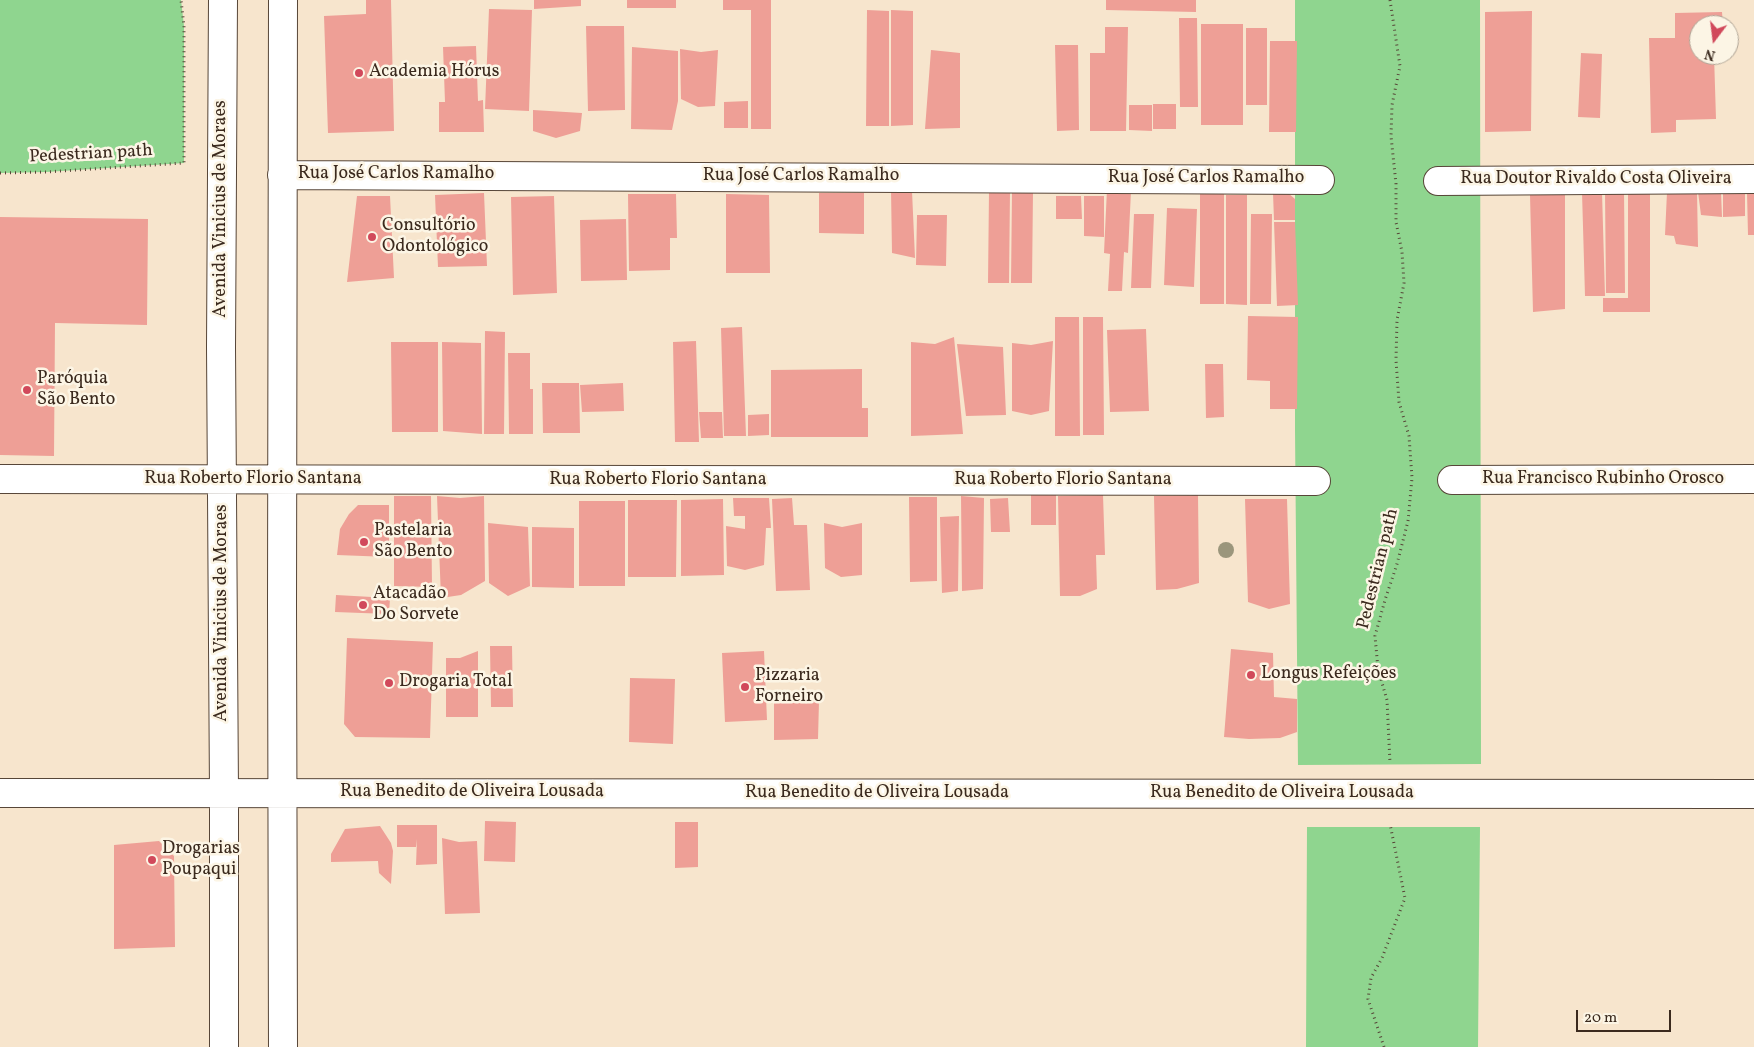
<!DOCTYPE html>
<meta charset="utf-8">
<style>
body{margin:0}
#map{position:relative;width:1754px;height:1047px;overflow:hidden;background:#f7e5cd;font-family:Vollkorn,serif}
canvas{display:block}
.north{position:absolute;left:1689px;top:15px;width:50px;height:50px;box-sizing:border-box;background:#fcf5e5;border:1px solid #afa495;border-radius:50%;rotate:195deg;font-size:14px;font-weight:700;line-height:20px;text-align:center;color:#3b2a1e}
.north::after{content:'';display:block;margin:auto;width:18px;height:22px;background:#d1495b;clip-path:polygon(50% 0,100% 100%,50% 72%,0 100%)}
.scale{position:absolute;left:1576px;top:1010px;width:95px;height:22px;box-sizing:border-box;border:2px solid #3b2a1e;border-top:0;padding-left:6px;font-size:15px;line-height:18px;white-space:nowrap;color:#3b2a1e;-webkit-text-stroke:4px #fcf5e5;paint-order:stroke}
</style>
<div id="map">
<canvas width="1754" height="1047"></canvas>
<div class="north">N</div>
<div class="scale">20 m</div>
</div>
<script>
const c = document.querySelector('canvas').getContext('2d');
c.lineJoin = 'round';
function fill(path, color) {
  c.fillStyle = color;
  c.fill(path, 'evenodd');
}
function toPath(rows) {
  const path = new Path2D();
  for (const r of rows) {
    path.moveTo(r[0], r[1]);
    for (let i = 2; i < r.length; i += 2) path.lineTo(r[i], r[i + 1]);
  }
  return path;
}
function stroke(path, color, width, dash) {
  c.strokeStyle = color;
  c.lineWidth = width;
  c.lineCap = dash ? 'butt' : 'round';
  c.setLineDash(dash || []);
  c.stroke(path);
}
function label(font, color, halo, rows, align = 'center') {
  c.font = font + ' Vollkorn,serif';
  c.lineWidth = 5;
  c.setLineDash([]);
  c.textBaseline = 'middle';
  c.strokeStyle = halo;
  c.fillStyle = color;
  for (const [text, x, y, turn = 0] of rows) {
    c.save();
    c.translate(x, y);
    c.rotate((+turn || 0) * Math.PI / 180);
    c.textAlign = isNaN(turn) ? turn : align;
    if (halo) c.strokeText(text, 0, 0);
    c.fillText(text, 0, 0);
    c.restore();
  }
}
fill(toPath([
 [0,0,181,0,184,26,184,163,46,172,0,173],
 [1295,0,1480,0,1481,764,1298,765,1295,430],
 [1307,827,1480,827,1478,1047,1306,1047]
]), '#8fd58f');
fill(toPath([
 [366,0,391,0,394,131,328,133,324,16,366,14],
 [534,0,581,0,581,6,534,9],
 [627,0,676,0,676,8,627,8],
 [723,0,771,0,771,129,751,129,751,10,723,10],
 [1106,0,1196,0,1196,12,1106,10],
 [489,9,532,10,529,111,485,109],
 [867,10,889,11,889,126,866,126],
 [891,10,913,11,913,125,891,126],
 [1532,11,1531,131,1485,132,1485,12],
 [1722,12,1723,25,1699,25,1699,55,1714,55,1716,119,1676,120,1676,132,1651,133,1649,38,1675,38,1675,13],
 [1179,18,1197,18,1198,107,1180,107],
 [1201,24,1243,24,1243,125,1201,125],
 [586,26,624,26,625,110,588,111],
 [1105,27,1128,27,1126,131,1090,131,1090,53,1105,53],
 [1246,28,1267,28,1267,105,1246,105],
 [1270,41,1297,41,1296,132,1269,132],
 [1055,45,1078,45,1079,130,1057,131],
 [476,46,478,101,483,100,484,132,439,132,439,102,445,102,443,47],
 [632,47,678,51,678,101,672,130,631,129],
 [680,49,701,52,718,50,715,106,698,107,681,99],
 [931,50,960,53,960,128,925,129],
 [1581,53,1602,54,1600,118,1578,117],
 [748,101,748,128,724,128,724,102],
 [1153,104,1176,104,1176,129,1153,129],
 [1129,105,1152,105,1152,131,1129,130],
 [533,110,582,113,580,131,556,138,533,131],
 [891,189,912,191,915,258,892,253],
 [1107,189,1131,191,1128,253,1124,252,1122,291,1108,291,1110,254,1104,253],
 [989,191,1010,191,1009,283,988,283],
 [1012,191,1033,191,1032,283,1011,283],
 [1605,191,1624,191,1625,293,1606,293],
 [1697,191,1698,247,1676,244,1674,236,1665,235,1667,192],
 [1565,192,1565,309,1533,312,1530,195],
 [1582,192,1602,192,1605,296,1585,296],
 [1698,192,1721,192,1722,217,1701,215],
 [1745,192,1745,216,1723,217,1723,193],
 [1747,192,1754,192,1754,235,1748,235],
 [484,193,487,266,438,267,435,195],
 [819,193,864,193,864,234,819,233],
 [1273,193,1288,193,1295,199,1295,220,1274,220],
 [628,194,676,194,677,238,670,238,670,270,629,271],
 [726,194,769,195,770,273,726,273],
 [1200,194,1224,194,1224,304,1200,304],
 [1628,194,1650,194,1650,312,1603,312,1603,298,1628,298],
 [1226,195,1247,195,1247,305,1226,304],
 [357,196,390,196,394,278,347,282],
 [554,196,557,293,513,295,511,197],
 [1056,196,1081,196,1082,219,1056,219],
 [1084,196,1104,196,1104,237,1084,236],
 [1167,208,1197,209,1194,287,1164,285],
 [1134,214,1154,214,1151,288,1131,288],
 [1251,214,1272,214,1271,304,1250,304],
 [917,215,947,215,946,266,916,265],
 [0,217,148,219,147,325,55,323,54,456,0,455],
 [626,219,627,280,581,281,580,220],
 [1274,222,1295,222,1298,305,1277,306],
 [1248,316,1298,317,1297,409,1270,409,1270,381,1247,380],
 [1055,317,1079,317,1080,436,1055,436],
 [1083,317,1103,317,1104,435,1083,435],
 [742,327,746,436,724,436,721,328],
 [1146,329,1149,411,1110,412,1107,330],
 [485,331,505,332,504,434,484,434],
 [954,337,963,434,911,436,911,342,935,344],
 [696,341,699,442,675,442,673,342],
 [1053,341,1049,411,1031,415,1012,411,1012,343,1031,345],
 [391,342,438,342,438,432,392,432],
 [442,342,481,343,482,434,443,431],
 [957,344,1003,347,1006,415,966,416],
 [508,353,530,353,530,389,533,389,533,434,509,434],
 [1205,364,1223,364,1224,417,1206,418],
 [862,369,862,408,868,408,868,437,771,437,771,370],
 [542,383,579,383,580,433,543,433],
 [623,383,624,411,582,412,580,385],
 [699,412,722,412,723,438,701,438],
 [769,414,769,435,748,436,748,415],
 [1031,495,1056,495,1056,525,1031,525],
 [1103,495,1105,555,1096,555,1097,589,1080,596,1060,596,1058,496],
 [1198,495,1199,583,1177,589,1156,590,1154,496],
 [394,496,431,496,432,587,394,586],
 [437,496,460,498,484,496,485,581,461,595,441,598],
 [961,496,984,498,983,589,962,591],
 [909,497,937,497,937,581,910,582],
 [733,498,769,498,771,528,766,528,764,565,745,570,727,566,726,526,745,529,745,516,734,516],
 [792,498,794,525,807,525,810,590,776,591,772,499],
 [1008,498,1010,532,991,532,990,499],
 [723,499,724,575,681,576,681,500],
 [1245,499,1287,499,1290,604,1269,609,1248,602],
 [628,500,677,500,676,577,628,577],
 [579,501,625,501,625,586,579,586],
 [358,505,389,505,389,557,337,555,340,529,349,514],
 [959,516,958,591,942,593,940,517],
 [488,523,528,527,530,586,508,596,489,583],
 [824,523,842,527,862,523,862,575,841,577,825,568],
 [532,527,574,528,574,588,532,587],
 [336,595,390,598,389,614,335,612],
 [347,638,433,642,430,738,355,737,344,724],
 [490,646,512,646,513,707,491,707],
 [1231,649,1273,653,1274,697,1297,699,1297,732,1280,738,1249,739,1224,737],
 [478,651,478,717,446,717,446,658,460,658],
 [764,651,767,720,725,722,722,653],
 [630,678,675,679,673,744,629,742],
 [774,701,819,701,818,739,774,740],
 [485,821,516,822,515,862,484,861],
 [675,822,698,822,698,867,675,868],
 [397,825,437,825,437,864,416,865,417,839,416,847,397,847],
 [380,826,391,843,393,851,391,884,379,873,378,861,331,862,331,854,345,829],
 [442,838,459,842,477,841,480,913,445,914],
 [159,841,174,856,175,947,114,949,114,845]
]), '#ee9f96');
const street = toPath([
 [223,0,221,347,224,793,224,1047],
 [283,0,282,602,283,1047],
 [282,175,1320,180],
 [1438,181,1754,179],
 [0,479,1316,481],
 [1452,480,1754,479],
 [0,793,1754,794]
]);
stroke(street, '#574638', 30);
stroke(toPath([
 [1390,0,1400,66,1392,105,1391,136,1396,184,1396,222,1402,252,1404,283,1397,320,1396,360,1399,402,1409,436,1412,478,1408,521,1397,564,1385,600,1375,636,1378,669,1387,700,1390,763],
 [0,173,46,172,184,163,184,26,181,0],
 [1384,1047,1368,999,1371,978,1382,958,1405,898,1390,824]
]), '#574638', 3, [1, 4]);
stroke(street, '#fff', 28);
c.fillStyle = '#9b967c';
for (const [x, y] of [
 [1226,550]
]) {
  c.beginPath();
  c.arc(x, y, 8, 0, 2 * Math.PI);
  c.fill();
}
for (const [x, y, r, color] of [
 [359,73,5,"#d1495b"],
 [372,237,5,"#d1495b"],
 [27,390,5,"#d1495b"],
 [364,542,5,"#d1495b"],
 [363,605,5,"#d1495b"],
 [1251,675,5,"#d1495b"],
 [389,683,5,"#d1495b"],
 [745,687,5,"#d1495b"],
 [152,860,5,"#d1495b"]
]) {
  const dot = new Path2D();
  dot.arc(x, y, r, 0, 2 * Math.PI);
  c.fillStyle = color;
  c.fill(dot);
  stroke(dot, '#fcf5e5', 2);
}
label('18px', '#3b2a1e', '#fcf5e5', [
 ["Academia Hórus",369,73],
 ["Consultório",382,227],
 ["Odontológico",382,248],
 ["Paróquia",37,380],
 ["São Bento",37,401],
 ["Pastelaria",374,532],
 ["São Bento",374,553],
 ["Atacadão",373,595],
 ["Do Sorvete",373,616],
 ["Longus Refeições",1261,675],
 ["Pizzaria",755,677],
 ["Forneiro",755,698],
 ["Drogaria Total",399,683],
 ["Drogarias",162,850],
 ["Poupaqui",162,871]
], 'left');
label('18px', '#3b2a1e', '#fcf5e5', [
 ["Pedestrian path",91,155,-3],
 ["Rua José Carlos Ramalho",396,175],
 ["Rua José Carlos Ramalho",801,177],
 ["Rua José Carlos Ramalho",1206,179],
 ["Rua Doutor Rivaldo Costa Oliveira",1596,180],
 ["Avenida Vinicius de Moraes",222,209,-90],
 ["Rua Roberto Florio Santana",253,480],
 ["Rua Francisco Rubinho Orosco",1603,480],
 ["Rua Roberto Florio Santana",658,481],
 ["Rua Roberto Florio Santana",1063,481],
 ["Pedestrian path",1379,569,-76],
 ["Avenida Vinicius de Moraes",223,613,-90],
 ["Rua Benedito de Oliveira Lousada",472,793],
 ["Rua Benedito de Oliveira Lousada",877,794],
 ["Rua Benedito de Oliveira Lousada",1282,794]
]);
</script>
